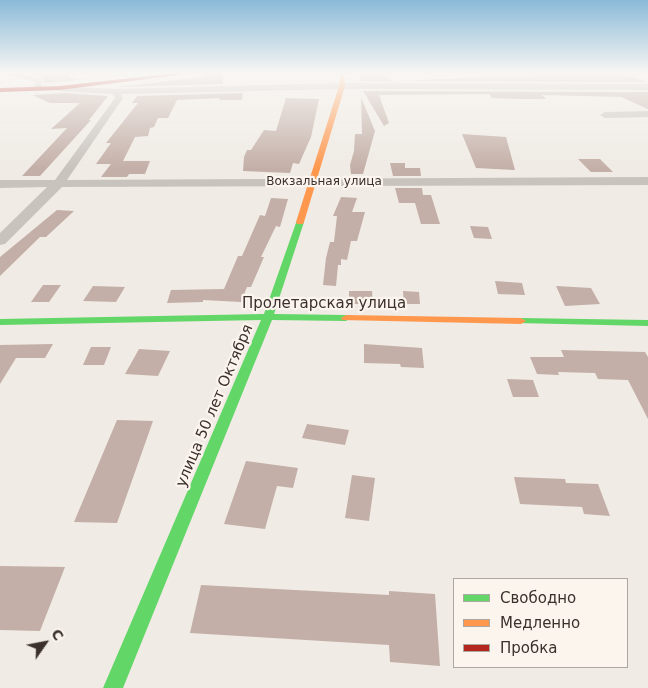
<!DOCTYPE html>
<meta charset="utf-8">
<style>
body{margin:0}
#map{position:relative;width:648px;height:688px;overflow:hidden;background:#f0ebe5;font-family:"DejaVu Sans",sans-serif}
canvas{display:block}
.legend{position:absolute;left:453px;top:578px;width:175px;height:90px;box-sizing:border-box;background:#fbf5ee;border:1px solid #aea6a0;margin:0;padding:6px 9px;list-style:none;font-size:15px;color:#3b302b}
.legend li{display:flex;align-items:center;gap:10px;height:25px}
.legend b{width:25px;border:1px solid #aea6a0}
.north{position:absolute;left:20px;top:618px;width:50px;height:50px;-webkit-text-stroke:4px #fbf5ee;paint-order:stroke;rotate:57deg;font-size:14px;font-weight:700;line-height:20px;text-align:center;color:#3b302b}
.north::after{content:'';display:block;margin:auto;width:18px;height:22px;background:#3b302b;clip-path:polygon(50% 0,100% 100%,50% 72%,0 100%)}
</style>
<div id="map">
<canvas width="648" height="688"></canvas>
<ul class="legend">
<li><b style="height:6px;background:#63d668"></b>Свободно</li>
<li><b style="height:6px;background:#ff974d"></b>Медленно</li>
<li><b style="height:6px;background:#b3261e"></b>Пробка</li>
</ul>
<div class="north">С</div>
</div>
<script>
const c = document.querySelector('canvas').getContext('2d');
c.lineJoin = 'round';
function fill(path, color) {
  c.fillStyle = color;
  c.fill(path, 'evenodd');
}
function toPath(rows) {
  const path = new Path2D();
  for (const r of rows) {
    path.moveTo(r[0], r[1]);
    for (let i = 2; i < r.length; i += 2) path.lineTo(r[i], r[i + 1]);
  }
  return path;
}
function label(font, color, halo, rows, align = 'center') {
  c.font = font + ' "DejaVu Sans",sans-serif';
  c.lineWidth = 4.5;
  c.setLineDash([]);
  c.textBaseline = 'middle';
  c.strokeStyle = halo;
  c.fillStyle = color;
  for (const [text, x, y, turn = 0] of rows) {
    c.save();
    c.translate(x, y);
    c.rotate((+turn || 0) * Math.PI / 180);
    c.textAlign = isNaN(turn) ? turn : align;
    if (halo) c.strokeText(text, 0, 0);
    c.fillText(text, 0, 0);
    c.restore();
  }
}
fill(toPath([
 [23,72,70,72,70,78,77,78,77,79,125,74,59,82,44,83,42,77],
 [208,72,223,72,223,84,117,87,201,77],
 [380,72,392,81,402,81,360,81,361,73],
 [525,72,617,72,648,82,403,81,481,77,534,77],
 [363,91,648,92,648,109,621,97,542,95,546,99,519,99,492,98,489,94,379,95,389,123,384,126],
 [65,93,108,96,89,120,91,120,40,176,22,176,67,128,51,129,80,103,50,103,32,95],
 [243,93,242,100,219,100,220,98,177,100,168,118,158,118,154,127,150,128,148,136,135,137,123,161,150,161,145,174,129,174,127,177,101,177,111,164,96,164,111,143,106,143,138,103,132,103,137,96],
 [361,97,375,131,363,174,351,174,350,165,354,151,355,134,362,134],
 [286,98,319,99,311,137,299,164,293,163,290,173,243,171,244,157,247,150,251,150,264,130,276,131],
 [462,134,506,137,515,170,476,168],
 [578,159,600,159,613,172,591,172],
 [390,163,405,163,405,168,420,168,421,176,393,176],
 [395,188,422,188,423,195,431,195,440,224,421,224,415,203,399,203],
 [341,197,357,198,352,212,365,212,357,241,351,241,347,260,341,259,341,265,338,265,336,286,323,285,326,258,330,242,334,242,337,216,333,216],
 [271,198,288,199,280,227,276,226,261,257,264,257,251,287,247,287,241,302,203,300,203,302,167,303,171,290,224,289,238,256,242,256,260,215,265,216],
 [57,210,74,211,46,237,40,237,0,276,0,257],
 [470,226,488,227,492,239,474,238],
 [495,281,522,283,525,295,498,294],
 [43,285,61,285,49,302,31,302],
 [93,286,125,287,116,302,83,301],
 [556,286,591,288,600,304,565,306],
 [349,291,372,291,373,304,349,304],
 [403,291,419,292,420,304,404,304],
 [53,344,45,358,16,358,0,384,0,345],
 [364,344,422,348,424,368,401,367,400,364,364,363],
 [91,347,111,347,104,365,83,365],
 [139,349,170,351,158,376,125,374],
 [561,350,645,352,648,357,648,419,628,380,598,379,595,373,558,372,559,375,537,374,530,357,564,357],
 [507,379,533,380,539,397,513,397],
 [117,420,153,421,117,523,74,522],
 [307,424,349,430,345,445,302,438],
 [246,461,298,468,293,488,277,486,265,529,224,524],
 [352,475,375,478,369,521,345,518],
 [514,477,565,479,566,483,598,484,610,516,584,514,582,507,520,504],
 [0,566,65,567,40,631,0,630],
 [201,585,389,595,389,591,435,594,440,666,390,662,389,645,190,633]
]), '#c3afa7');
fill(toPath([
 [0,72,14,72,42,79,41,89,34,91,35,82,0,72],
 [342,83,648,84,648,90,342,89,121,94,123,98,67,180,648,177,648,185,62,187,5,244,0,245,0,233,47,187,0,188,0,180,55,180,115,98,112,94,59,91,55,88,56,86,115,89,342,83],
 [648,111,648,117,605,118,600,115,605,112,648,111]
]), '#c9c3be');
fill(toPath([
 [297,220,303,220,304,222,274,314,346,315,351,318,346,321,272,320,123,688,103,688,261,320,0,325,0,319,264,314,297,220],
 [521,318,648,320,648,326,517,323,516,321,521,318]
]), '#63d668');
fill(toPath([
 [340,72,344,72,345,86,304,222,303,224,297,224,296,222,339,86,340,72],
 [346,315,521,318,526,321,521,324,342,320,341,318,346,315]
]), '#ff974d');
fill(toPath([
 [186,72,203,72,59,90,0,92,0,88,59,86,186,72]
]), '#b3261e');
const sky = c.createLinearGradient(0, 0, 0, 169);
sky.addColorStop(0, '#8bbad8');
sky.addColorStop(0.43, '#f8f6f3');
sky.addColorStop(1, '#f8f6f300');
c.fillStyle = sky;
c.fillRect(0, 0, 648, 169);
label('12px', '#3b302b', '#fbf5ee', [
 ["Вокзальная улица",324,182]
]);
label('15px', '#3b302b', '#fbf5ee', [
 ["Пролетарская улица",324,304],
 ["улица 50 лет Октября",215,406,-67]
]);
</script>
